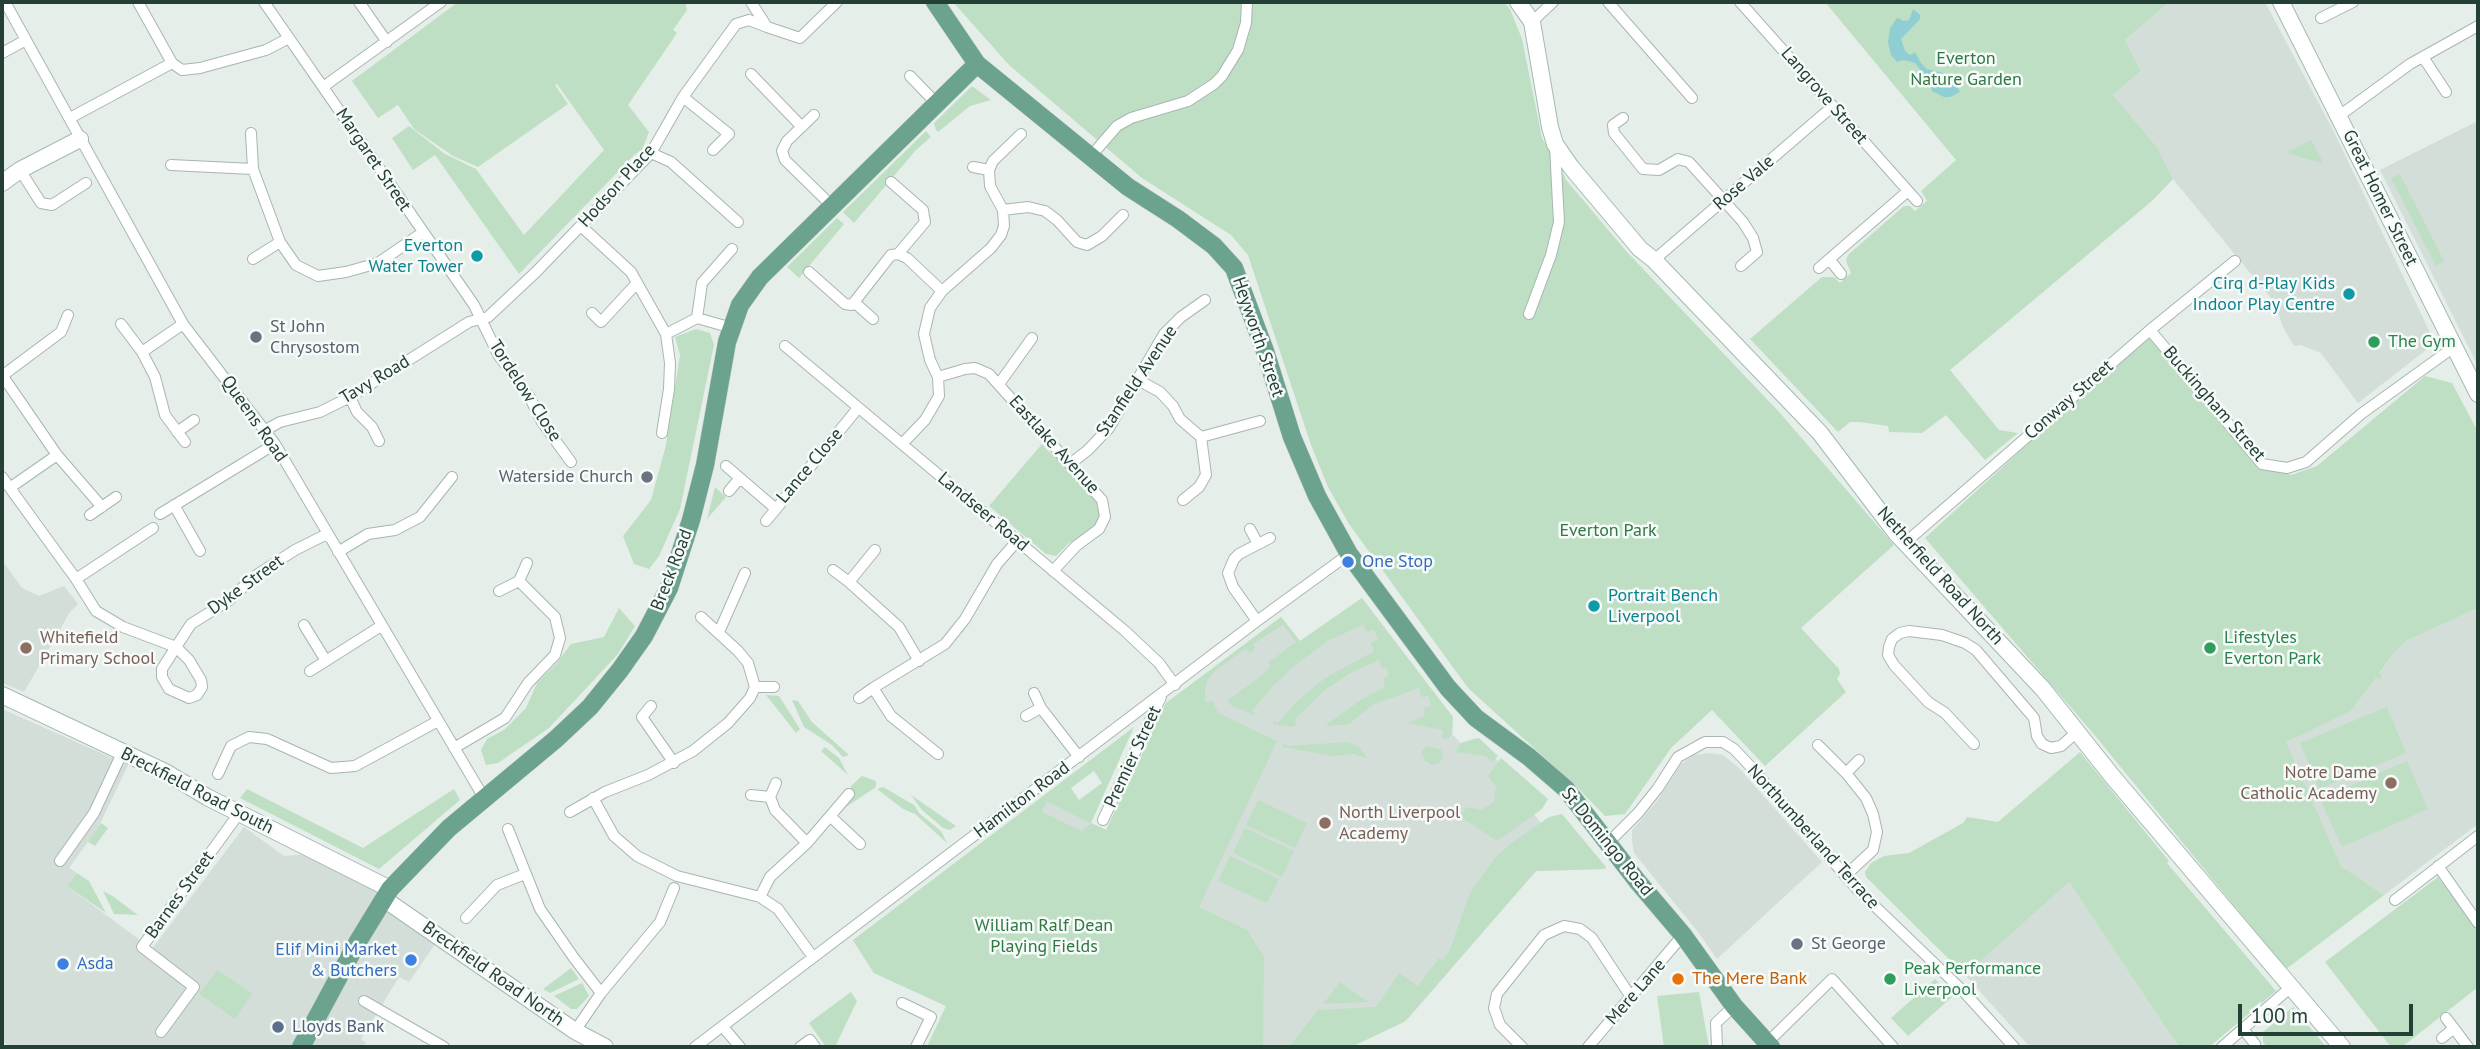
<!DOCTYPE html>
<style>
body{margin:0}
#map{position:relative;width:2480px;height:1049px;overflow:hidden;background:#e5eee9;font-family:"PT Sans",sans-serif}
canvas{display:block}
.frame{position:absolute;inset:0;border:4px solid #244036;pointer-events:none}
.scale{position:absolute;left:2238px;top:1004px;width:175px;height:32px;box-sizing:border-box;border:4px solid #244036;border-top:0;padding-left:9px;font-size:21px;line-height:24px;white-space:nowrap;color:#244036;-webkit-text-stroke:5px #f6faf8;paint-order:stroke}
</style>
<div id="map">
<canvas width="2480" height="1049"></canvas>
<div class="frame"></div>
<div class="scale">100 m</div>
</div>
<script>
const c = document.querySelector('canvas').getContext('2d');
c.lineJoin = 'round';
function fill(path, color) {
  c.fillStyle = color;
  c.fill(path, 'evenodd');
}
function toPath(rows) {
  const path = new Path2D();
  for (const r of rows) {
    path.moveTo(r[0], r[1]);
    for (let i = 2; i < r.length; i += 2) path.lineTo(r[i], r[i + 1]);
  }
  return path;
}
function stroke(path, color, width, dash) {
  c.strokeStyle = color;
  c.lineWidth = width;
  c.lineCap = dash ? 'butt' : 'round';
  c.setLineDash(dash || []);
  c.stroke(path);
}
function label(font, color, halo, rows, align = 'center') {
  c.font = font + ' "PT Sans",sans-serif';
  c.lineWidth = 5;
  c.setLineDash([]);
  c.textBaseline = 'middle';
  c.strokeStyle = halo;
  c.fillStyle = color;
  for (const [text, x, y, turn = 0] of rows) {
    c.save();
    c.translate(x, y);
    c.rotate((+turn || 0) * Math.PI / 180);
    c.textAlign = isNaN(turn) ? turn : align;
    if (halo) c.strokeText(text, 0, 0);
    c.fillText(text, 0, 0);
    c.restore();
  }
}
fill(toPath([
 [2169,2,2265,2,2335,134,2435,343,2358,403,2321,353,2301,345,2294,346,2283,327,2274,302,2173,179,2157,147,2113,95,2141,71,2125,40],
 [2478,121,2478,366,2380,170],
 [2,560,22,588,39,596,64,586,78,604,70,612,24,692,2,683],
 [1362,598,1432,693,1453,717,1452,734,1461,743,1476,738,1535,799,1534,814,1541,823,1605,869,1536,871,1407,1020,1351,1047,927,1047,946,1006,874,973,853,941,1040,799,1106,830,1166,703,1281,617,1300,641],
 [2478,608,2478,824,2384,895,2341,866,2285,742,2351,711,2376,678,2379,680,2380,674,2392,655,2406,641],
 [2,709,128,765,98,828,69,868,77,873,67,886,152,949,244,827,284,856,306,854,390,889,384,898,440,937,409,982,399,977,361,1039,366,1043,363,1047,11,1047,2,1041],
 [1709,753,1723,755,1738,767,1822,862,1717,959,1698,932,1634,853,1632,840,1632,830,1657,801,1681,764,1694,755],
 [2068,881,2176,1039,2174,1041,2179,1047,2030,1047,1965,975]
]), '#d3ded8');
fill(toPath([
 [458,2,685,2,686,5,687,10,673,30,677,33,628,105,649,132,641,152,635,154,519,274,435,155,413,170,392,138,409,126,445,154,476,169,524,235,604,150,557,84,555,85,568,104,478,167,453,156,414,129,398,105,378,118,352,81],
 [953,2,1504,2,1510,9,1522,39,1542,138,1567,181,1626,251,1780,413,1894,545,1801,628,1839,669,1840,674,1837,679,1846,692,1765,766,1712,710,1671,748,1625,814,1605,816,1576,786,1468,688,1349,524,1328,487,1311,445,1248,255,1231,235,1142,178,1009,65],
 [1825,2,2169,2,2125,40,2141,71,2113,95,2157,147,2173,179,2153,200,1950,370,1999,430,2018,433,1985,460,1946,415,1922,433,1889,432,1888,426,1859,422,1850,422,1838,432,1750,339,1822,277,1834,277,1840,283,1851,273,1846,261,1848,255,1904,206,1910,206,1915,211,1927,201,1921,191,1956,160],
 [972,86,991,100,970,106,938,132,936,130,934,123],
 [926,131,931,137,916,150,854,223,843,212],
 [2311,140,2324,164,2289,154,2288,152],
 [2400,174,2444,261,2436,266,2391,178],
 [837,218,844,224,799,278,787,267],
 [696,329,710,333,714,345,680,509,659,556,649,569,634,564,623,536,651,500,666,445,680,355,675,337],
 [2149,333,2262,467,2291,475,2317,466,2425,376,2452,383,2478,432,2478,608,2406,641,2392,655,2380,673,2382,676,2380,680,2376,678,2351,711,2286,742,2341,866,2384,895,2286,969,2092,732,1925,538],
 [1042,444,1051,454,1054,452,1098,501,1101,514,1098,523,1075,542,1070,542,1056,556,1046,554,989,506],
 [715,487,726,497,707,519],
 [1362,598,1453,717,1452,734,1447,739,1442,738,1443,730,1407,723,1425,716,1423,709,1431,706,1428,696,1421,697,1419,688,1372,705,1349,724,1329,726,1325,720,1329,723,1359,701,1385,687,1383,679,1389,675,1386,667,1382,668,1379,660,1352,672,1325,690,1294,720,1297,723,1294,727,1273,724,1273,721,1278,723,1295,703,1325,678,1374,651,1371,643,1378,639,1374,630,1367,632,1363,625,1327,641,1293,667,1273,686,1252,711,1256,713,1254,715,1232,706,1227,701,1265,673,1271,666,1268,663,1296,642,1283,625,1253,644,1255,649,1250,653,1246,648,1214,672,1208,679,1205,690,1205,702,1213,701,1218,713,1277,741,1199,907,1247,930,1264,957,1263,1047,927,1047,946,1006,874,973,853,940,1134,727,1091,823,1106,830,1166,703,1281,617,1300,641],
 [1094,771,1102,783,1079,800,1071,788],
 [1047,802,1090,823,1091,824,1081,831,1042,812],
 [619,608,635,626,618,654,549,728,498,763,486,765,481,750,487,739,504,730,526,708,537,683,556,664,571,644,604,637],
 [766,695,779,696,800,729,796,733],
 [792,700,798,701,812,722,849,755,843,757,832,745,804,727],
 [2387,707,2406,753,2319,789,2300,743],
 [1479,738,1498,756,1492,762,1485,756,1456,752,1461,743],
 [1348,742,1359,747,1367,758,1353,754,1333,756,1283,747,1283,744,1288,746],
 [1426,746,1441,750,1443,756,1440,763,1432,765,1425,761,1421,752],
 [825,747,839,758,848,775,821,751],
 [2080,752,2169,861,2167,863,2276,991,2209,1047,2179,1047,2069,882,1965,975,1866,877,1865,872,1871,863,1884,856,1909,853,1963,823,1967,817,1998,822],
 [1501,758,1548,799,1542,809,1497,841,1459,816,1467,807,1481,810,1494,802,1496,787,1488,776],
 [2407,761,2428,809,2342,847,2320,799],
 [862,776,876,781,876,787,843,809,855,795,851,791,851,786],
 [883,787,914,805,920,814,941,831,947,843,915,814,903,809,877,789],
 [247,789,363,848,454,789,460,800,379,869,240,798],
 [911,795,956,826,950,830,943,828,921,809],
 [1258,800,1307,823,1295,848,1246,825],
 [1562,814,1606,867,1605,869,1536,871,1404,1022,1351,1047,1289,1047,1318,1010,1376,1007,1399,973,1418,986,1439,958,1443,960,1449,952,1470,893,1495,858,1510,844,1549,817],
 [101,823,108,828,95,846,88,842],
 [1245,828,1294,851,1282,877,1233,853],
 [1230,856,1279,879,1267,903,1218,881],
 [77,873,89,881,106,913,67,886],
 [2438,877,2478,931,2478,987,2402,1047,2391,1047,2325,962],
 [103,891,111,895,138,915,114,914],
 [571,968,579,979,550,993,543,989],
 [217,970,252,993,235,1019,199,994],
 [1935,979,1952,997,1908,1036,1891,1018],
 [1340,982,1368,1002,1323,1004],
 [582,983,589,996,577,1009,571,1009,554,996],
 [851,992,857,1001,835,1047,826,1047,809,1023],
 [1699,992,1709,1047,1664,1047,1657,996],
 [2293,1007,2326,1047,2267,1047,2263,1042,2263,1032]
]), '#bfdfc4');
fill(toPath([
 [1913,9,1920,15,1920,19,1901,39,1905,51,1910,55,1915,52,1921,63,1927,69,1951,75,1960,92,1950,97,1944,97,1932,91,1927,78,1915,63,1904,60,1897,62,1891,55,1888,42,1890,28,1897,18,1904,21,1909,20]
]), '#8fced2');
const street = toPath([
 [5,2,183,324,275,444,484,798],
 [138,2,172,63],
 [264,2,474,305,499,356,529,396,542,422,571,462],
 [359,2,387,42],
 [751,2,767,27,800,38,837,2],
 [1608,2,1692,98],
 [1740,2,1917,201],
 [2321,18,2353,2],
 [1532,22,1553,2],
 [2,53,26,40],
 [2423,57,2446,92],
 [751,74,802,127],
 [910,76,936,103],
 [323,87,441,2],
 [683,97,729,134,713,150],
 [814,115,787,141,782,151,785,160,831,205],
 [2339,116,2410,64,2478,26],
 [70,118,172,63,182,70,200,68,266,50,289,38],
 [1623,118,1613,125,1614,133,1643,169,1659,170,1678,159,1689,162,1743,222,1753,238,1757,252,1741,266],
 [251,133,253,169,280,242,296,265,318,276,346,272,378,263,422,233],
 [651,153,671,162,738,222],
 [1091,156,1117,126,1131,118,1188,101,1214,84,1222,76,1238,50,1246,23,1247,2],
 [171,165,253,169],
 [973,167,989,170],
 [20,170,41,203,52,205,86,183],
 [891,182,923,210,924,217,925,222,898,254],
 [1003,210,1028,207,1045,211,1057,220,1077,242,1087,245,1102,236,1123,215],
 [581,226,631,272,666,334,670,363,669,389,662,433],
 [253,259,280,242],
 [1654,260,1833,106],
 [1830,260,1841,274],
 [1819,268,1908,191],
 [809,272,845,304,852,305,891,255,898,254,907,258,942,291],
 [854,302,873,319],
 [592,313,601,322,637,283],
 [1529,314,1551,255,1559,222,1555,147],
 [697,318,702,283,732,249],
 [121,324,142,352,155,377,165,415,185,442],
 [2150,330,2262,464,2287,468,2306,462,2361,414,2454,347],
 [666,334,697,318,732,328],
 [785,346,1125,631,1159,663,1175,685],
 [142,352,183,324],
 [2,375,57,455,102,507],
 [2,376,61,332,68,315],
 [938,377,965,369,975,368,989,374,1102,500,1105,517,1099,529,1076,546,1053,571],
 [1138,380,1160,392,1173,406,1180,419,1201,437,1260,421],
 [999,384,1032,338],
 [350,397,357,412,372,427,379,441],
 [264,431,280,422,320,412,350,397,469,322,488,317,536,272,651,153,683,97,736,24,749,20,767,27],
 [177,432,194,420],
 [902,444,925,420,939,396,938,377,930,360,924,334,930,308,942,291,991,248,1001,235,1004,226,1003,210,990,186,989,170,993,161,1021,134],
 [1070,464,1088,450,1109,428,1164,334,1181,317,1205,300],
 [726,466,776,509,858,408],
 [2,477,76,579,96,611,123,627,176,647,189,660,201,680,202,687,197,695,189,698,169,689,162,677,162,669,176,647,191,624,228,601,255,576,295,550,327,534],
 [11,487,57,455],
 [729,491,740,478],
 [1183,500,1199,487,1206,475,1201,437],
 [174,505,200,551],
 [160,514,275,444],
 [90,515,116,497],
 [766,521,776,509],
 [1250,529,1258,544],
 [1906,542,2150,330,2235,261],
 [875,550,849,582,899,627,919,661],
 [338,552,368,534,395,530,420,517,452,477],
 [833,570,849,582],
 [76,579,153,528],
 [499,591,519,581,527,563],
 [1257,621,1233,587,1228,573,1234,559,1239,554,1270,538],
 [304,625,326,661],
 [719,632,745,573],
 [310,671,381,626],
 [755,687,774,687],
 [1034,693,1041,708,1079,757],
 [859,698,873,688],
 [651,706,642,717,674,763],
 [1026,716,1041,708],
 [1974,744,1945,713,1928,702,1894,665,1888,655,1889,647,1892,639,1900,633,1909,631,1942,635,1965,643,1976,650,2034,718,2037,736,2042,744,2051,748,2061,746,2078,731],
 [1818,745,1846,773,1866,798,1873,814,1877,832,1873,850,1845,876],
 [454,748,505,718,528,683,555,655,560,638,555,617,519,581],
 [938,754,891,716,873,688,945,644,965,619,997,564,1018,540],
 [1846,773,1859,760],
 [218,774,231,746,249,737,267,739,331,768,355,766,438,721],
 [776,783,770,797,775,810,807,843],
 [751,795,770,797],
 [593,798,614,836,637,856,677,876,760,897,778,909,813,957],
 [570,812,605,792,648,775,693,751,728,723,750,698,755,687,748,663,738,651,701,617],
 [831,817,860,844],
 [1103,820,1161,697],
 [508,829,540,909,574,958,601,993],
 [1608,843,1638,813,1658,788,1678,757,1705,742,1723,742,1734,749,1751,767,1857,889,1963,991,2014,1047],
 [60,861,94,813,122,753],
 [2438,866,2478,923],
 [760,897,770,877,807,843,849,794],
 [2395,900,2478,836],
 [466,918,497,885,525,874],
 [364,1001,444,1047],
 [902,1003,931,1017,916,1047],
 [2446,1018,2468,1047],
 [723,1027,740,1047],
 [2243,1029,2255,1044],
 [575,1031,601,993,660,922,674,888],
 [161,1032,194,987,142,947,240,812],
 [2442,1038,2454,1028],
 [1767,1043,1832,979,1893,1047],
 [695,1047,1257,621,1349,554],
 [800,1047,810,1040,815,1047],
 [1522,1047,1500,1025,1494,1008,1497,994,1544,935,1564,926,1580,929,1592,938,1631,997],
 [1588,1047,1683,935],
 [1717,1047,1716,1023,1734,1006],
 [2222,1047,2291,987]
]);
const secondary = toPath([
 [1518,2,1532,22,1550,127,1555,144,1571,167,1640,249,1654,260,1820,433,1896,533,2043,689,2112,776,2342,1047],
 [2281,2,2478,394],
 [2,183,20,170,80,139],
 [2,695,167,773,207,797,390,889],
 [384,899,575,1031,605,1047]
]);
const primary = toPath([
 [935,2,977,64,1128,187,1178,219,1214,246,1234,268,1265,351,1292,437,1317,496,1349,554,1448,688,1476,718,1529,757,1566,789,1638,882,1683,935,1734,1006,1771,1047],
 [301,1047,357,943,390,889,449,828,556,739,590,707,620,670,644,636,669,588,691,520,705,465,727,342,740,305,760,277,977,64]
]);
stroke(street, '#a7b6b0', 12);
stroke(secondary, '#a4bab0', 18);
stroke(primary, '#c2cac7', 19);
stroke(street, '#fff', 10);
stroke(secondary, '#fff', 16);
stroke(primary, '#6ba38e', 18);
for (const [x, y, r, color] of [
 [477,256,7,"#0f9aa8"],
 [2349,294,7,"#0f9aa8"],
 [256,337,7,"#6b7280"],
 [2374,342,7,"#2e9e5b"],
 [647,477,7,"#6b7280"],
 [1348,562,7,"#3f7fe0"],
 [1594,606,7,"#0f9aa8"],
 [26,648,7,"#8d6e63"],
 [2210,648,7,"#2e9e5b"],
 [2391,783,7,"#8d6e63"],
 [1325,823,7,"#8d6e63"],
 [1797,944,7,"#6b7280"],
 [411,960,7,"#3f7fe0"],
 [63,964,7,"#3f7fe0"],
 [1678,979,7,"#e8710a"],
 [1890,979,7,"#2e9e5b"],
 [278,1027,7,"#5c6f8a"]
]) {
  const dot = new Path2D();
  dot.arc(x, y, r, 0, 2 * Math.PI);
  c.fillStyle = color;
  c.fill(dot);
  stroke(dot, '#f6faf8', 2.5);
}
label('18px', '#2f7743', '#f6faf8', [
 ["Everton",1966,59],
 ["Nature Garden",1966,80],
 ["Everton Park",1608,531],
 ["William Ralf Dean",1044,926],
 ["Playing Fields",1044,947]
]);
label('18px', '#244036', '#f6faf8', [
 ["Langrove Street",1824,96,49],
 ["Margaret Street",373,160,56],
 ["Rose Vale",1744,183,-41],
 ["Hodson Place",617,186,-48],
 ["Great Homer Street",2380,198,64],
 ["Heyworth Street",1258,337,71],
 ["Tavy Road",375,380,-31],
 ["Stanfield Avenue",1137,381,-56],
 ["Tordelow Close",525,391,57],
 ["Conway Street",2069,400,-41],
 ["Buckingham Street",2214,404,49],
 ["Queens Road",254,419,55],
 ["Eastlake Avenue",1054,445,48],
 ["Lance Close",810,466,-50],
 ["Landseer Road",983,512,40],
 ["Breck Road",672,570,-69],
 ["Netherfield Road North",1940,576,48],
 ["Dyke Street",246,585,-36],
 ["Premier Street",1133,757,-65],
 ["Breckfield Road South",197,791,27],
 ["Hamilton Road",1022,800,-37],
 ["Northumberland Terrace",1813,837,48],
 ["St Domingo Road",1607,842,51],
 ["Barnes Street",180,895,-54],
 ["Breckfield Road North",493,974,35],
 ["Mere Lane",1636,992,-49]
]);
label('18px', '#0d838f', '#f6faf8', [
 ["Everton",463,246],
 ["Water Tower",463,267],
 ["Cirq d-Play Kids",2335,284],
 ["Indoor Play Centre",2335,305],
 ["Portrait Bench",1608,596,"left"],
 ["Liverpool",1608,617,"left"]
], 'right');
label('18px', '#5b616d', '#f6faf8', [
 ["St John",270,327],
 ["Chrysostom",270,348],
 ["Waterside Church",633,477,"right"],
 ["St George",1811,944]
], 'left');
label('18px', '#27864d', '#f6faf8', [
 ["The Gym",2388,342],
 ["Lifestyles",2224,638],
 ["Everton Park",2224,659],
 ["Peak Performance",1904,969],
 ["Liverpool",1904,990]
], 'left');
label('18px', '#366cbe', '#f6faf8', [
 ["One Stop",1362,562],
 ["Elif Mini Market",397,950,"right"],
 ["& Butchers",397,971,"right"],
 ["Asda",77,964]
], 'left');
label('18px', '#785e54', '#f6faf8', [
 ["Whitefield",40,638],
 ["Primary School",40,659],
 ["Notre Dame",2377,773,"right"],
 ["Catholic Academy",2377,794,"right"],
 ["North Liverpool",1339,813],
 ["Academy",1339,834]
], 'left');
label('18px', '#c56008', '#f6faf8', [
 ["The Mere Bank",1692,979]
], 'left');
label('18px', '#4e5e75', '#f6faf8', [
 ["Lloyds Bank",292,1027]
], 'left');
</script>
